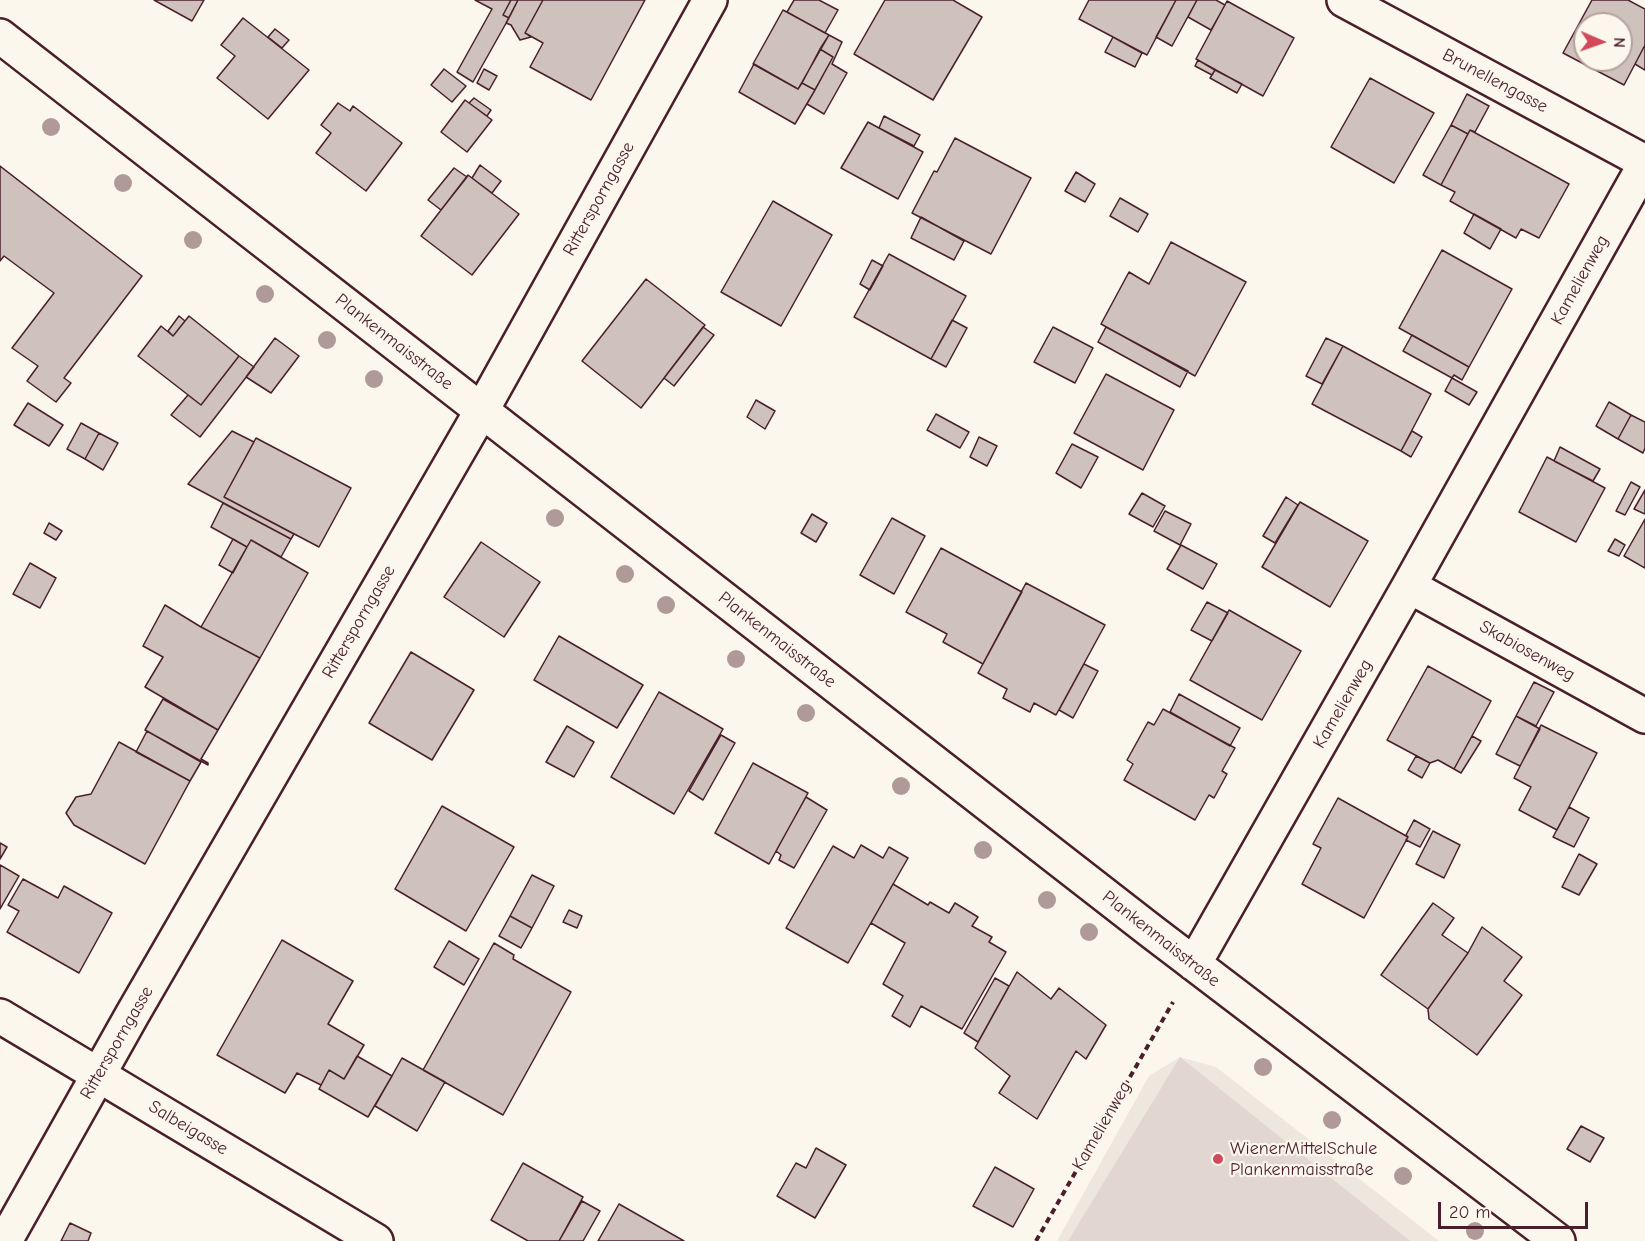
<!DOCTYPE html>
<meta charset="utf-8">
<style>
body{margin:0}
#map{position:relative;width:1645px;height:1241px;overflow:hidden;background:#fbf7ec;font-family:"Comic Neue",sans-serif}
canvas{display:block}
.north{position:absolute;left:1573px;top:12px;width:60px;height:60px;box-sizing:border-box;background:#fbf7ec;border:2px solid #b4a19f;border-radius:50%;rotate:92deg;font-size:16px;font-weight:700;line-height:24px;text-align:center;color:#4a1f2b}
.north::after{content:'';display:block;margin:auto;width:21px;height:27px;background:#d1495b;clip-path:polygon(50% 0,100% 100%,50% 72%,0 100%)}
.scale{position:absolute;left:1438px;top:1202px;width:150px;height:27px;box-sizing:border-box;border:3px solid #4a1f2b;border-top:0;padding-left:8px;font-size:18px;line-height:21px;white-space:nowrap;color:#4a1f2b;-webkit-text-stroke:4px #fbf7ec;paint-order:stroke}
</style>
<div id="map">
<canvas width="1645" height="1241"></canvas>
<div class="north">N</div>
<div class="scale">20 m</div>
</div>
<script>
const c = document.querySelector('canvas').getContext('2d');
c.lineJoin = 'round';
function fill(path, color) {
  c.fillStyle = color;
  c.fill(path, 'evenodd');
}
function toPath(rows) {
  const path = new Path2D();
  for (const r of rows) {
    path.moveTo(r[0], r[1]);
    for (let i = 2; i < r.length; i += 2) path.lineTo(r[i], r[i + 1]);
  }
  return path;
}
function stroke(path, color, width, dash) {
  c.strokeStyle = color;
  c.lineWidth = width;
  c.lineCap = dash ? 'butt' : 'round';
  c.setLineDash(dash || []);
  c.stroke(path);
}
function label(font, color, halo, rows, align = 'center') {
  c.font = font + ' "Comic Neue",sans-serif';
  c.lineWidth = 4.5;
  c.setLineDash([]);
  c.textBaseline = 'middle';
  c.strokeStyle = halo;
  c.fillStyle = color;
  for (const [text, x, y, turn = 0] of rows) {
    c.save();
    c.translate(x, y);
    c.rotate((+turn || 0) * Math.PI / 180);
    c.textAlign = isNaN(turn) ? turn : align;
    if (halo) c.strokeText(text, 0, 0);
    c.fillText(text, 0, 0);
    c.restore();
  }
}
fill(toPath([
 [1180,1057,1216,1067,1439,1241,1057,1241,1149,1076]
]), '#eee7de');
fill(toPath([
 [1180,1057,1410,1241,1068,1241]
]), '#e2d7d0');
const building = toPath([
 [154,0,204,0,192,21,154,0],
 [475,0,511,0,503,15,509,18,473,82,457,72,492,9,475,0],
 [511,0,518,0,509,18,503,15,511,0],
 [518,0,543,0,525,33,531,37,520,40,511,25,506,23,518,0],
 [543,0,645,0,591,100,530,67,543,43,525,33,543,0],
 [794,0,819,0,838,10,825,33,787,12,794,0],
 [885,0,953,0,982,17,933,100,854,54,885,0],
 [1089,0,1176,0,1147,55,1079,19,1089,0],
 [1176,0,1197,0,1172,46,1156,37,1176,0],
 [1197,0,1216,0,1225,5,1211,30,1188,17,1197,0],
 [1592,0,1628,0,1645,9,1645,45,1624,85,1563,53,1592,0],
 [1585,24,1621,24,1621,60,1585,60,1585,24],
 [1227,1,1294,38,1263,96,1196,59,1227,1],
 [783,10,829,35,798,89,753,64,783,10],
 [243,18,309,70,268,119,217,78,235,56,221,45,243,18],
 [275,29,289,40,282,48,268,37,275,29],
 [829,35,842,42,832,64,847,73,824,114,807,104,833,57,820,49,829,35],
 [1113,37,1142,53,1135,67,1105,52,1113,37],
 [1645,45,1645,70,1635,64,1645,45],
 [820,49,833,57,815,90,802,83,820,49],
 [1198,60,1215,70,1212,75,1195,66,1198,60],
 [754,64,798,89,802,83,815,90,795,124,739,92,754,64],
 [444,69,466,86,452,102,431,85,444,69],
 [484,69,497,76,489,90,477,83,484,69],
 [1215,70,1242,84,1237,93,1210,78,1215,70],
 [1370,78,1434,113,1394,183,1331,147,1370,78],
 [1467,94,1489,106,1475,132,1470,130,1468,134,1451,125,1467,94],
 [474,98,491,110,487,116,469,103,474,98],
 [465,100,492,120,467,152,441,132,465,100],
 [338,103,350,111,353,106,402,143,366,191,316,153,331,133,321,125,338,103],
 [884,116,920,135,914,146,879,128,884,116],
 [868,122,923,152,898,199,841,168,868,122],
 [1451,125,1468,134,1441,185,1423,175,1451,125],
 [1470,130,1569,184,1539,238,1521,229,1516,238,1450,201,1455,192,1441,185,1470,130],
 [955,138,1031,178,991,254,912,213,934,171,937,172,955,138],
 [480,165,501,181,492,193,472,178,480,165],
 [0,166,142,276,64,378,71,383,56,402,27,381,38,366,12,348,54,293,4,256,0,261,0,166],
 [454,168,467,177,441,210,428,200,454,168],
 [1076,172,1095,184,1085,202,1065,191,1076,172],
 [468,175,519,214,472,275,421,236,468,175],
 [1120,198,1148,214,1138,232,1110,216,1120,198],
 [773,201,832,235,781,326,721,292,773,201],
 [1474,214,1501,229,1490,249,1464,233,1474,214],
 [921,217,964,241,954,260,911,238,921,217],
 [1171,242,1246,282,1195,376,1101,324,1129,272,1149,284,1171,242],
 [1442,250,1512,289,1469,367,1399,328,1442,250],
 [889,254,966,296,931,359,854,317,889,254],
 [872,260,883,266,870,290,860,284,872,260],
 [646,279,705,325,641,408,582,361,646,279],
 [179,316,185,321,173,336,168,331,179,316],
 [189,316,239,356,201,405,138,356,161,326,173,336,189,316],
 [952,320,967,328,946,367,931,359,952,320],
 [703,327,714,335,674,386,664,378,703,327],
 [1053,327,1093,348,1075,383,1034,362,1053,327],
 [1106,327,1188,371,1180,387,1098,342,1106,327],
 [1412,335,1469,367,1462,380,1454,375,1452,378,1403,351,1412,335],
 [275,338,299,356,271,393,246,377,275,338],
 [1326,338,1343,346,1322,384,1306,376,1326,338],
 [1343,346,1431,394,1401,451,1312,404,1343,346],
 [239,356,254,367,200,437,171,415,188,395,201,405,239,356],
 [1106,374,1174,410,1143,470,1074,433,1106,374],
 [1452,378,1477,392,1469,405,1445,391,1452,378],
 [756,400,775,411,765,429,747,417,756,400],
 [1609,402,1631,415,1618,439,1596,426,1609,402],
 [28,403,63,425,49,446,14,425,28,403],
 [936,414,969,432,960,448,927,430,936,414],
 [1631,415,1645,422,1645,448,1643,453,1618,439,1631,415],
 [81,423,99,433,85,459,67,449,81,423],
 [232,431,254,442,224,497,294,534,291,539,188,484,232,431],
 [1412,431,1422,437,1411,457,1401,451,1412,431],
 [99,433,118,443,103,470,85,459,99,433],
 [979,437,997,446,987,466,970,457,979,437],
 [256,438,351,488,319,547,224,497,256,438],
 [1072,444,1098,457,1081,488,1056,473,1072,444],
 [1560,447,1600,469,1593,481,1554,461,1560,447],
 [1547,457,1605,488,1576,542,1519,512,1547,457],
 [1631,482,1640,487,1625,515,1616,511,1631,482],
 [1645,490,1645,514,1634,509,1645,490],
 [1142,493,1165,506,1153,527,1129,514,1142,493],
 [1286,497,1298,505,1275,543,1263,536,1286,497],
 [1300,502,1368,541,1330,607,1262,567,1300,502],
 [223,503,291,539,281,557,251,540,247,547,211,527,223,503],
 [1165,511,1191,524,1180,545,1154,531,1165,511],
 [812,514,827,523,816,542,801,533,812,514],
 [892,518,925,536,894,594,860,575,892,518],
 [1645,519,1645,568,1624,556,1645,519],
 [49,523,62,531,56,540,44,533,49,523],
 [233,539,247,547,233,573,219,565,233,539],
 [1615,539,1625,545,1619,556,1608,551,1615,539],
 [251,540,308,573,260,658,201,627,251,540],
 [481,542,540,582,504,637,444,597,481,542],
 [1181,545,1217,564,1203,589,1167,569,1181,545],
 [941,548,1022,592,983,664,943,642,947,634,906,612,941,548],
 [30,563,56,578,40,608,13,594,30,563],
 [1026,583,1105,625,1056,715,1034,703,1030,712,1003,698,1007,689,978,673,1026,583],
 [1207,602,1228,613,1212,641,1191,630,1207,602],
 [165,605,201,627,260,658,218,730,145,687,163,657,143,646,165,605],
 [1229,610,1301,651,1262,720,1190,680,1229,610],
 [559,636,643,685,617,728,534,680,559,636],
 [411,652,474,690,432,760,369,723,411,652],
 [1084,664,1098,671,1073,718,1059,710,1084,664],
 [1428,666,1491,701,1454,769,1438,760,1430,763,1387,740,1428,666],
 [1534,682,1554,692,1536,726,1516,716,1534,682],
 [659,692,723,729,674,814,611,777,659,692],
 [1179,694,1240,728,1230,746,1170,712,1179,694],
 [163,699,218,730,201,759,208,763,208,765,145,730,163,699],
 [1163,709,1235,748,1222,771,1227,774,1214,798,1209,795,1195,820,1124,780,1133,764,1127,760,1148,722,1154,725,1163,709],
 [1516,716,1540,729,1520,766,1496,754,1516,716],
 [1541,725,1597,753,1557,830,1519,810,1531,787,1514,778,1541,725],
 [567,726,594,742,574,777,546,762,567,726],
 [147,731,201,762,190,781,136,752,147,731],
 [721,735,735,743,703,800,689,791,721,735],
 [1472,736,1481,741,1461,773,1454,769,1472,736],
 [119,742,190,781,145,864,74,825,66,813,76,797,91,794,119,742],
 [1416,756,1430,763,1422,778,1408,770,1416,756],
 [753,763,808,793,769,864,715,833,753,763],
 [806,797,827,810,794,868,779,860,781,855,776,851,806,797],
 [1338,798,1408,837,1364,918,1302,884,1321,848,1313,844,1338,798],
 [442,806,514,847,466,931,395,889,442,806],
 [1569,807,1589,818,1574,847,1553,837,1569,807],
 [1414,820,1430,829,1420,847,1406,840,1408,837,1406,835,1414,820],
 [1433,831,1460,845,1444,878,1416,864,1433,831],
 [0,843,7,847,0,859,0,843],
 [861,845,883,858,889,847,908,858,848,963,786,928,833,846,854,858,861,845],
 [1579,854,1597,864,1579,895,1562,887,1579,854],
 [0,865,19,876,0,909,0,865],
 [532,875,554,886,532,928,510,916,532,875],
 [23,879,58,898,64,886,112,913,79,973,7,932,19,911,8,905,23,879],
 [893,884,928,905,930,902,949,913,955,903,978,917,972,926,992,937,989,942,1006,952,962,1029,921,1006,910,1027,892,1016,903,996,883,984,905,943,871,923,893,884],
 [1433,903,1454,918,1442,935,1468,953,1428,1009,1381,975,1433,903],
 [569,910,582,916,577,928,563,922,569,910],
 [510,916,532,928,521,948,499,936,510,916],
 [1482,927,1522,957,1504,981,1522,995,1477,1055,1429,1019,1428,1009,1468,953,1482,927],
 [282,940,353,981,328,1024,364,1045,344,1079,329,1070,321,1085,297,1073,285,1093,217,1055,282,940],
 [449,941,479,959,464,985,434,967,449,941],
 [494,943,514,955,513,959,571,992,503,1115,423,1070,494,943],
 [1017,972,1051,999,1059,988,1106,1025,1086,1059,1076,1051,1037,1119,999,1093,1010,1076,975,1048,1017,972],
 [995,978,1009,986,978,1042,964,1033,995,978],
 [357,1056,392,1076,368,1117,319,1089,329,1070,344,1079,357,1056],
 [402,1058,445,1082,417,1131,375,1106,402,1058],
 [1581,1126,1604,1138,1590,1162,1567,1149,1581,1126],
 [816,1148,846,1165,815,1218,777,1196,796,1163,806,1168,816,1148],
 [523,1163,583,1197,559,1241,528,1241,491,1220,523,1163],
 [995,1167,1034,1189,1013,1227,973,1206,995,1167],
 [582,1201,600,1211,583,1241,559,1241,582,1201],
 [619,1204,684,1241,598,1241,619,1204],
 [70,1223,91,1233,88,1241,61,1241,70,1223]
]);
fill(building, '#cfc2bc');
stroke(building, '#4a1f2b', 1.5);
const minor = toPath([
 [1344,0,1645,162],
 [0,36,1151,931,1558,1241],
 [1409,586,1645,716],
 [1194,964,1409,586,1645,164],
 [0,1016,376,1241],
 [5,1241,132,1015,482,410,710,0]
]);
stroke(minor, '#4a1f2b', 38);
stroke(toPath([
 [1036,1241,1173,1002]
]), '#4a1f2b', 4, [6, 4.5]);
stroke(minor, '#fbf7ec', 33);
c.fillStyle = '#af9a98';
for (const [x, y] of [
 [51,127],
 [123,183],
 [193,240],
 [265,294],
 [327,340],
 [374,379],
 [555,518],
 [625,574],
 [666,605],
 [736,659],
 [806,713],
 [901,786],
 [983,850],
 [1047,900],
 [1089,932],
 [1263,1067],
 [1332,1120],
 [1403,1176],
 [1475,1231]
]) {
  c.beginPath();
  c.arc(x, y, 9, 0, 2 * Math.PI);
  c.fill();
}
for (const [x, y, r, color] of [
 [1218,1159,6,"#d1495b"]
]) {
  const dot = new Path2D();
  dot.arc(x, y, r, 0, 2 * Math.PI);
  c.fillStyle = color;
  c.fill(dot);
  stroke(dot, '#fbf7ec', 2);
}
label('18px', '#4a1f2b', '#fbf7ec', [
 ["Brunellengasse",1495,81,28],
 ["Rittersporngasse",599,199,-61],
 ["Kamelienweg",1580,280,-61],
 ["Plankenmaisstraße",394,342,38],
 ["Rittersporngasse",359,622,-60],
 ["Plankenmaisstraße",777,640,38],
 ["Skabiosenweg",1527,651,29],
 ["Kamelienweg",1343,704,-60],
 ["Plankenmaisstraße",1161,939,38],
 ["Rittersporngasse",117,1043,-60],
 ["Kamelienweg",1102,1126,-60],
 ["Salbeigasse",188,1128,31]
]);
label('18px', '#4a1f2b', '#fbf7ec', [
 ["WienerMittelSchule",1230,1149],
 ["Plankenmaisstraße",1230,1170]
], 'left');
</script>
